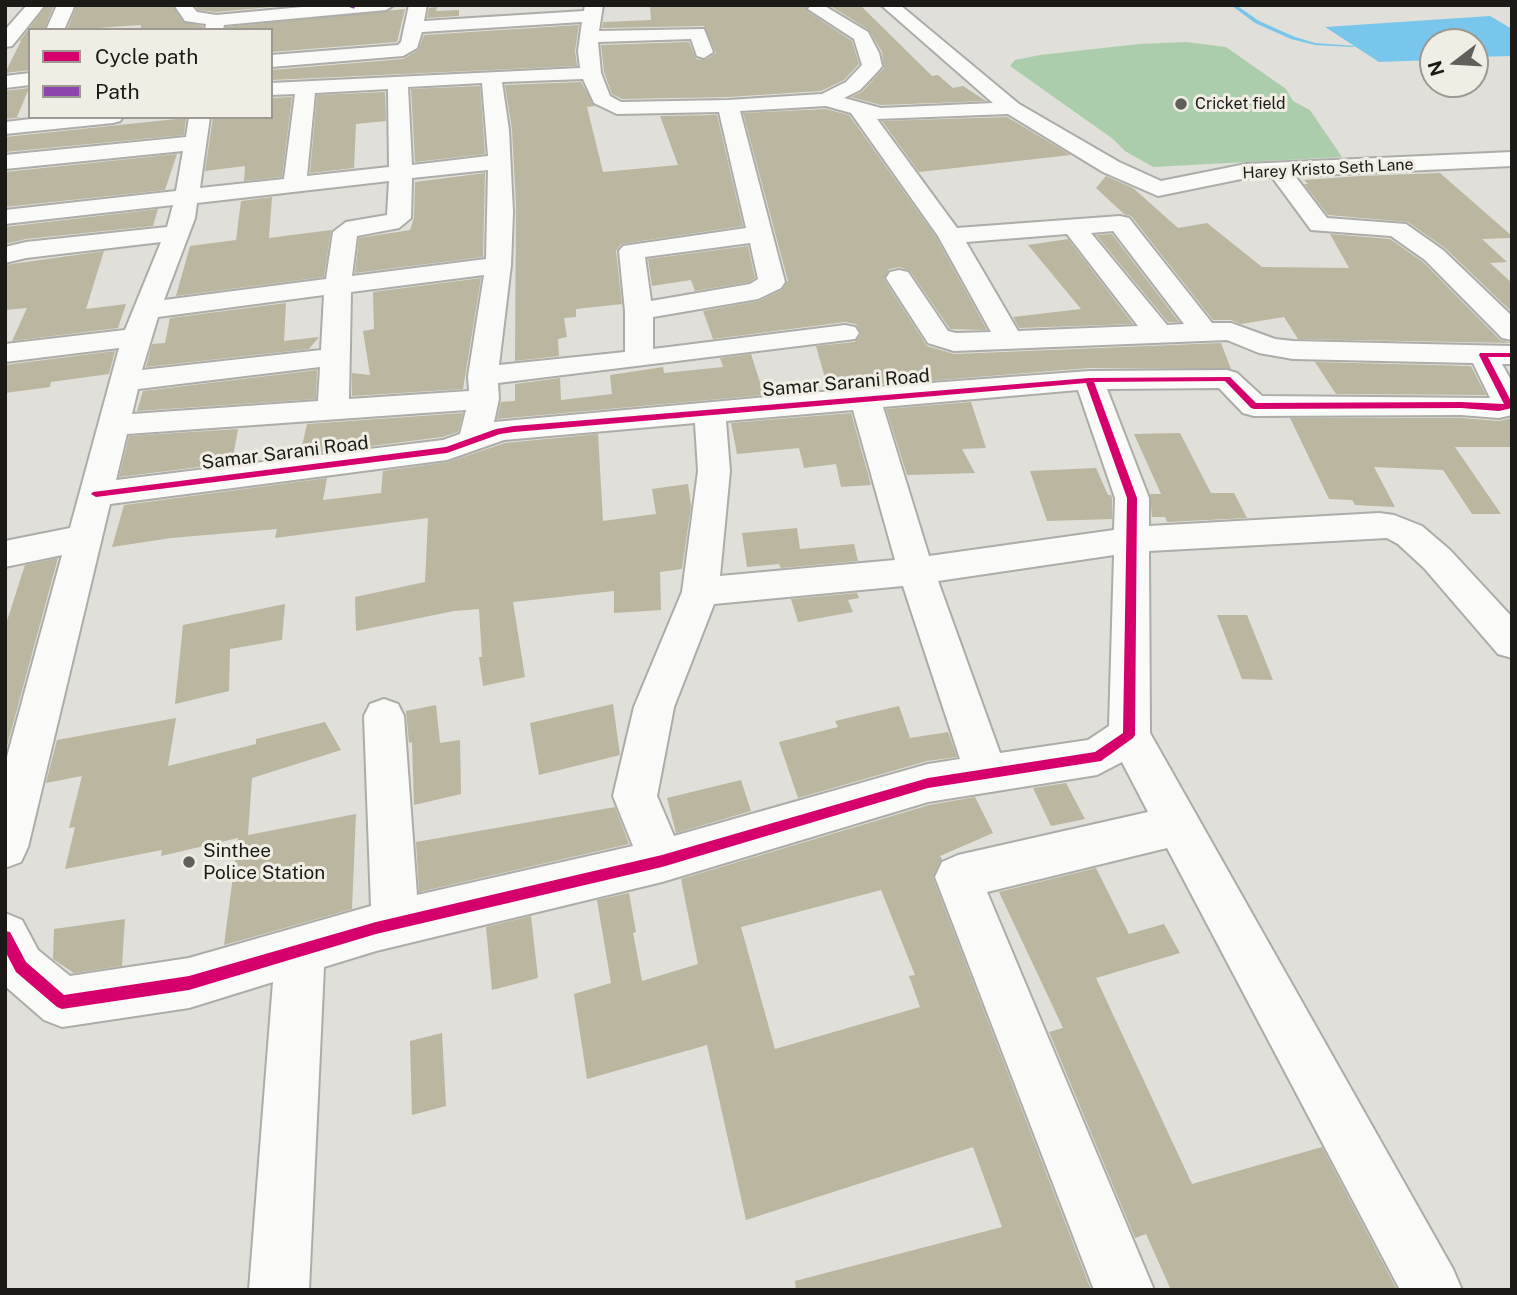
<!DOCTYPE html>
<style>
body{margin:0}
#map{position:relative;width:1517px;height:1295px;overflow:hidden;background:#e0dfd9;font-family:"Public Sans",sans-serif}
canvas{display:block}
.frame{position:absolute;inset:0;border:7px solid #1b1a17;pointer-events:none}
.legend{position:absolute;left:28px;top:28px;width:245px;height:91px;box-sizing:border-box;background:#f0eee4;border:2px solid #9b9992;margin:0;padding:9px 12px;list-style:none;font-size:21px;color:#1b1a17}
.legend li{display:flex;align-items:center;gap:14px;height:35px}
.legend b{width:35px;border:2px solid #9b9992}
.north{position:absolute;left:1419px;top:28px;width:70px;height:70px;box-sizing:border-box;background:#f0eee4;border:2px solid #9b9992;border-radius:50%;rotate:253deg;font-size:19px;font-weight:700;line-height:28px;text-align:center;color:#1b1a17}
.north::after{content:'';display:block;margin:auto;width:24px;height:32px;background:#605f5b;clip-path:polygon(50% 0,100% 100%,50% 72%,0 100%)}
</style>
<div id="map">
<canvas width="1517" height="1295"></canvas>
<div class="frame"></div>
<ul class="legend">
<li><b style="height:9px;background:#d6006c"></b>Cycle path</li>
<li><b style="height:9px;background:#8e44ad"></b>Path</li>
</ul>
<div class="north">N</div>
</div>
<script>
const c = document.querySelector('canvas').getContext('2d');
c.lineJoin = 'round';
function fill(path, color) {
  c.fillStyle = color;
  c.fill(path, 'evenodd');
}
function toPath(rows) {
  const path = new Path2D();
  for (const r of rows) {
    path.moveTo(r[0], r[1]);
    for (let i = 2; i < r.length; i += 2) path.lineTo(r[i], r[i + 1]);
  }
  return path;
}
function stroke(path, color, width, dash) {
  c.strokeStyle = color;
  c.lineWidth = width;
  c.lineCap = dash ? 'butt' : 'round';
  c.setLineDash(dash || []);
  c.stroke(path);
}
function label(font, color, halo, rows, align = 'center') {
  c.font = font + ' "Public Sans",sans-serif';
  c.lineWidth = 6;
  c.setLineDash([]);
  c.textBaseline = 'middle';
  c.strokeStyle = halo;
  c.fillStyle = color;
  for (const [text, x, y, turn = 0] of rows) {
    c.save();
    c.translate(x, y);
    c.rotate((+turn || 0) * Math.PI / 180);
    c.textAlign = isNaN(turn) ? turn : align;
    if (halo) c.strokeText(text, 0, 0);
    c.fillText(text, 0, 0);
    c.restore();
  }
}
fill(toPath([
 [1186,42,1226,47,1286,89,1293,101,1310,110,1342,157,1153,167,1125,151,1113,139,1010,66,1015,60,1040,55,1139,44]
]), '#accdab');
fill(toPath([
 [1490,16,1512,29,1512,56,1475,57,1475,42,1433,42,1433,60,1379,62,1325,27]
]), '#79c6ec');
fill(toPath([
 [1231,5,1236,5,1259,21,1295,37,1315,43,1355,46,1353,47,1315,45,1291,39,1255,23,1231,5]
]), '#79c6ec');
fill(toPath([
 [47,5,54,5,44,30,30,30,30,70,5,73,21,41,19,42],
 [77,5,172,5,183,22,203,26,202,30,141,30,141,25,67,30],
 [195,5,293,5,216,12,198,10],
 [650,5,808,5,807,11,852,41,859,64,844,80,821,91,728,97,622,99,612,94,604,72,601,45,689,42,696,59,705,60,716,53,704,26,602,28,603,22,651,20],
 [829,5,860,5,932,76,938,75,953,88,963,86,986,101,881,105,851,97,862,92,884,68,882,52,869,30],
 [437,7,436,11,459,10,459,16,427,18,429,8],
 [405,9,397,42,271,52,271,30,226,30,226,27],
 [579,25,575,51,577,66,271,80,271,70,403,59,418,50,424,35],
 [581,82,595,106,587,107,603,172,678,165,660,116,717,115,743,226,621,244,616,251,622,304,576,309,576,317,564,318,567,337,558,339,559,356,515,361,516,205,512,130,505,85],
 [480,86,485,154,415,162,411,89],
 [29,88,17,117,23,117,5,119,5,91],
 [385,92,386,121,356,124,354,168,310,173,317,95],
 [292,97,282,177,244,181,245,166,205,171,213,117,271,117,271,98],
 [826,109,849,115,936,237,987,330,950,329,910,271,900,267,889,269,884,279,927,346,954,354,1221,343,1231,369,1089,368,828,389,816,346,855,342,861,334,856,324,845,322,713,339,703,311,759,301,782,290,788,281,743,113],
 [1007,117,1071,155,919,172,882,121],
 [186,118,184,135,5,152,5,137],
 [177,154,165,190,5,207,5,172],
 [485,173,483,257,355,273,359,238,410,230,414,218,415,182],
 [1440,173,1512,236,1512,238,1482,239,1507,262,1490,263,1512,283,1512,312,1445,248,1408,222,1328,215,1304,184,1308,184,1304,180,1360,176],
 [1106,176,1133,188,1178,228,1207,223,1262,267,1349,268,1330,234,1390,239,1423,262,1500,340,1512,343,1298,339,1284,317,1241,324,1231,320,1213,320,1131,216,1124,214,1096,188],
 [272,197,269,238,331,230,324,277,176,296,190,246,236,240,241,201],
 [158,209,153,226,26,239,5,244,5,227],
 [1112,234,1179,322,1168,322,1096,235],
 [1068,239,1133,324,1019,328,1013,317,1081,309,1028,245],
 [748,246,755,278,749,282,695,291,691,280,652,286,648,259],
 [104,251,86,309,126,304,118,328,12,341,27,308,5,310,5,265],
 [481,278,463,389,352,396,352,373,370,375,363,331,374,329,373,292],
 [286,303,284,341,319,337,309,349,146,367,152,344,165,343,170,318],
 [115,351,109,374,51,382,50,387,5,393,5,365],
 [751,354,764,395,497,419,501,402,515,401,515,384,560,378,561,400,612,394,610,375,663,367,664,373,723,367,720,358],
 [1315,362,1471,366,1486,395,1336,394],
 [317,370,316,399,137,411,143,391],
 [971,402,986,448,962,449,975,473,907,475,886,409],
 [463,413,458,432,442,437,300,455,307,424],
 [851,413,871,485,841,487,836,464,804,468,799,448,737,454,731,423],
 [1290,418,1461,418,1499,421,1512,418,1512,447,1455,447,1501,514,1472,514,1443,470,1374,467,1395,507,1355,505,1352,500,1329,499],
 [238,429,232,463,119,477,129,436],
 [1180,433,1211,493,1234,493,1247,518,1167,522,1165,517,1152,517,1150,494,1161,494,1134,434],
 [598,434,603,521,656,514,652,489,688,484,691,506,682,569,660,572,661,610,614,613,614,591,513,602,525,677,483,686,479,657,482,657,479,609,454,611,356,631,355,597,425,582,428,518,275,538,277,529,171,538,112,547,124,505,327,478,323,500,381,493,383,471,448,462,505,443],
 [1096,468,1108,495,1111,495,1112,498,1112,519,1047,521,1030,471],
 [797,528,800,549,854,544,858,561,781,568,779,564,747,567,742,533],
 [58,558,7,746,5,745,5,627,25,565],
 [857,593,859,598,848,600,853,612,798,622,791,599],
 [285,604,282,640,230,649,229,691,175,704,183,625],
 [1217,615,1247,615,1273,680,1242,679],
 [613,704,620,755,539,775,530,723],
 [436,705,440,743,460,740,461,794,414,805,412,742,409,743,406,711],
 [899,706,910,738,948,732,957,757,927,761,798,798,779,742,838,727,835,721],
 [176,718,168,766,256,744,256,739,325,722,341,750,252,778,248,835,356,814,352,909,224,945,238,838,161,856,162,850,65,869,75,827,69,828,82,776,46,783,57,740],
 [741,780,751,811,676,833,667,798],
 [1066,783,1085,819,1051,826,1033,788],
 [975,797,993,833,940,856,942,859,933,878,1091,1290,796,1290,795,1281,1002,1227,973,1147,746,1220,707,1045,587,1079,574,994,611,983,597,900,629,893,636,932,633,933,642,981,698,964,681,879,929,805],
 [881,890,915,975,909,976,920,1007,775,1049,741,927],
 [615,807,629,844,419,892,416,842],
 [1096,868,1129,934,1164,924,1180,953,1096,978,1192,1184,1322,1147,1397,1290,1171,1290,1146,1234,1135,1238,1049,1032,1063,1028,999,892],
 [531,916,538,978,492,990,486,927],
 [125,919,122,966,74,973,53,959,54,929],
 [442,1033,446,1106,412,1115,410,1041]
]), '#bab69f');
const minor = toPath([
 [27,5,45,5,12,46,5,47,5,30,27,5],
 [57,5,75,5,64,30,46,30,57,5],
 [174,5,191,5,197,12,216,15,324,5,394,5,386,10,224,25,223,30,205,30,206,24,185,21,174,5],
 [409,5,427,5,424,21,584,11,585,5,603,5,599,31,704,29,713,52,704,58,697,56,691,39,598,42,601,73,610,96,621,102,728,100,822,94,846,82,862,65,854,39,808,9,811,5,823,5,868,32,879,53,882,66,879,70,860,90,844,98,881,108,993,103,881,5,900,5,1019,104,1119,162,1161,181,1246,164,1512,152,1512,166,1295,176,1327,218,1406,224,1443,250,1512,316,1512,340,1502,338,1425,260,1391,236,1311,230,1272,177,1246,178,1158,196,1103,172,1008,114,877,119,957,228,1120,216,1129,218,1212,323,1231,323,1275,339,1293,341,1512,346,1512,364,1502,364,1512,382,1512,415,1499,418,1461,415,1254,416,1243,413,1219,388,1107,389,1149,498,1149,526,1379,513,1394,515,1422,526,1450,550,1512,617,1512,658,1498,654,1424,568,1398,544,1387,538,1149,551,1150,733,1453,1269,1462,1290,1400,1290,1167,848,987,892,1154,1290,1094,1290,935,877,942,862,958,855,1148,812,1122,762,1097,775,928,802,662,882,376,951,324,967,309,1290,249,1290,273,982,189,1008,62,1027,44,1020,5,986,5,913,22,920,38,950,70,976,189,958,371,906,364,716,370,704,384,699,398,704,404,716,417,895,633,846,613,796,634,707,682,592,698,471,695,423,504,440,447,460,110,504,28,847,21,862,5,868,5,764,62,555,5,567,5,541,70,528,119,348,5,362,5,344,125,330,161,242,26,258,5,263,5,247,26,242,167,227,173,205,5,224,5,210,176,191,183,151,5,169,5,155,186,137,189,117,210,117,200,188,284,179,295,94,271,95,271,83,580,68,578,51,582,22,422,32,417,48,403,56,271,67,271,55,398,45,401,42,409,5],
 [583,79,594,103,617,114,719,112,746,228,623,246,619,251,625,311,625,352,499,365,511,265,513,212,509,130,502,82,583,79],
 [482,83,488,156,412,165,408,87,482,83],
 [388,89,389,167,307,176,315,93,388,89],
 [826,106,851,113,938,236,991,332,956,333,948,331,908,272,899,270,890,272,886,278,928,343,954,351,1227,340,1259,353,1293,359,1473,363,1490,398,1262,396,1237,373,1227,370,1089,371,865,388,494,422,499,399,498,383,855,339,859,333,855,327,845,325,653,349,653,317,758,299,781,288,785,282,740,111,826,106],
 [488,170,486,259,352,276,357,236,399,228,411,218,412,178,488,170],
 [389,181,387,215,346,222,333,232,326,279,164,300,195,218,197,203,389,181],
 [1113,231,1184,324,1167,325,1091,233,1113,231],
 [1067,234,1138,326,1018,331,966,242,1067,234],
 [750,243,758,279,750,284,651,301,645,257,750,243],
 [484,275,468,376,469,391,349,399,351,292,484,275],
 [324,295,321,350,142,370,158,317,324,295],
 [320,367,318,401,132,414,138,389,320,367],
 [1078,390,1115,498,1114,530,929,556,883,407,1078,390],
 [466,410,460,434,443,440,116,480,127,434,466,410],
 [853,410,895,560,720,576,730,471,726,421,853,410],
 [1114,555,1109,726,1088,740,1000,753,938,581,1114,555],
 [903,586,960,759,928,764,674,836,657,796,674,707,714,604,903,586],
 [30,73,30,85,5,88,5,76,30,73],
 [48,117,123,117,120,121,113,123,5,134,5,122,48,117]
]);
stroke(minor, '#acaca8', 4);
fill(minor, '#fafaf9');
stroke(toPath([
 [352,8,353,5]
]), '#8e44ad', 4.5, [9, 4.5]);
fill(toPath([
 [1480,353,1512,353,1512,357,1488,357,1512,403,1512,408,1499,411,1461,408,1254,409,1251,408,1225,381,1094,382,1137,498,1135,735,1133,738,1101,761,928,788,662,867,376,934,189,990,62,1009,57,1007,16,972,5,951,5,931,10,932,26,962,64,995,189,976,376,922,662,855,928,778,1095,752,1123,733,1127,498,1086,383,514,432,500,434,447,453,96,497,91,494,93,492,446,447,496,429,514,426,1089,378,1227,377,1230,377,1256,403,1461,402,1504,404,1479,355,1480,353]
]), '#d6006c');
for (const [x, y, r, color] of [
 [1181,104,7,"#605f5b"],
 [189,862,7,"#605f5b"]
]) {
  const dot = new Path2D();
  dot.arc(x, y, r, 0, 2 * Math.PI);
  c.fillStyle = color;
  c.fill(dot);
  stroke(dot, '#f0eee4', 2.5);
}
label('16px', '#1b1a17', '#f0eee4', [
 ["Cricket field",1195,104]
], 'left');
label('16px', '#1b1a17', '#f0eee4', [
 ["Harey Kristo Seth Lane",1328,169,-3]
]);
label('19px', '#1b1a17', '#f0eee4', [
 ["Samar Sarani Road",846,383,-5],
 ["Samar Sarani Road",285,453,-7]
]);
label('19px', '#1b1a17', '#f0eee4', [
 ["Sinthee",203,851],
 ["Police Station",203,873]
], 'left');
</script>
